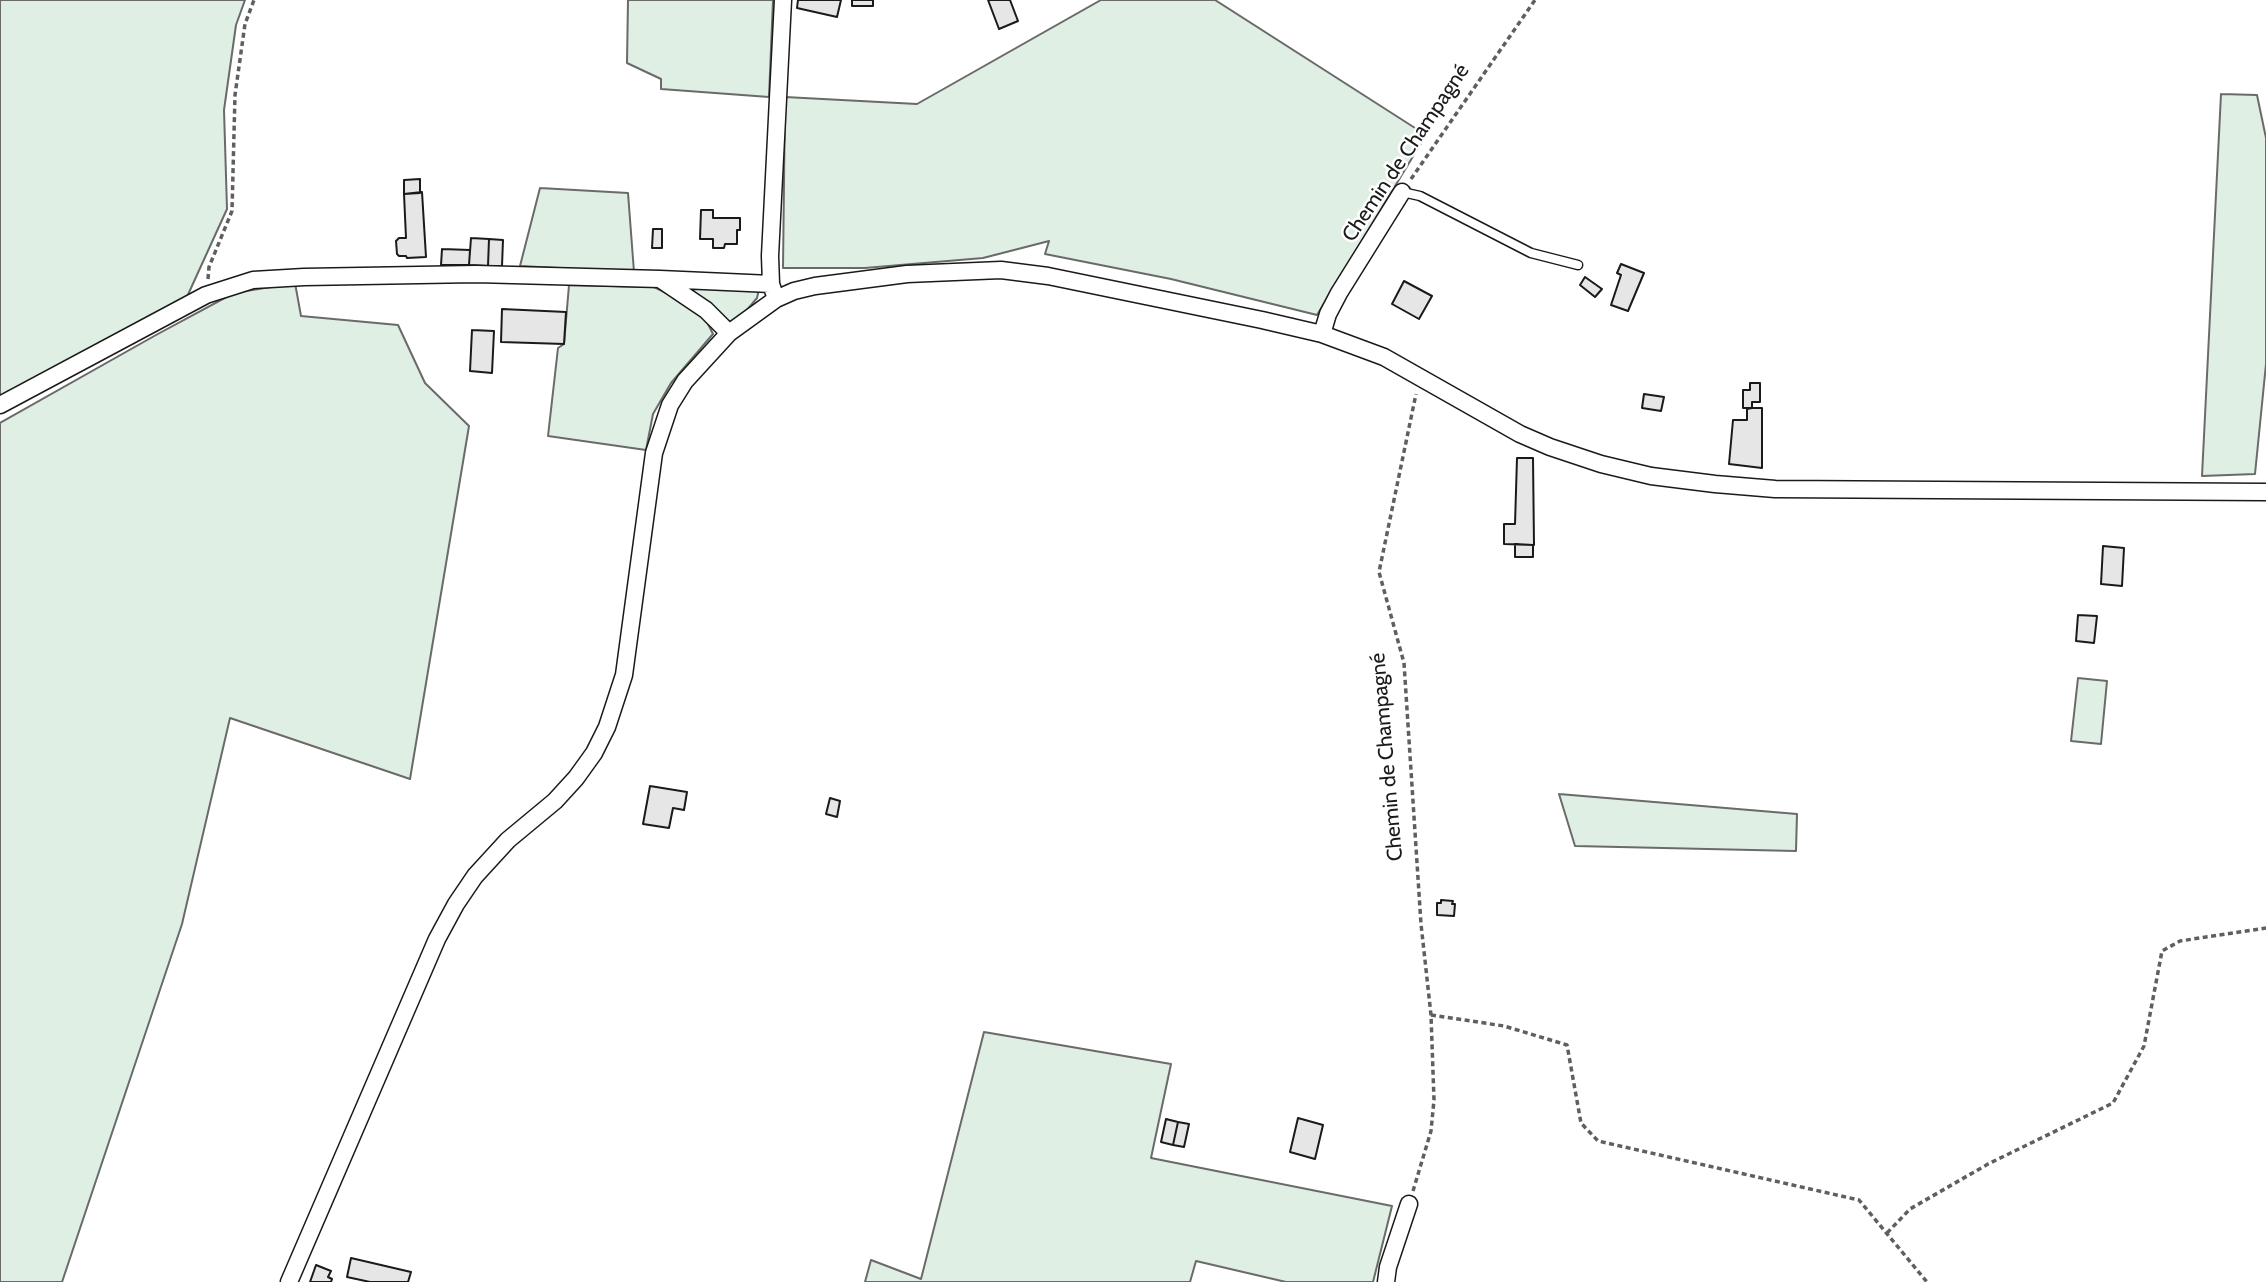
<!DOCTYPE html>
<meta charset="utf-8">
<style>
body{margin:0}
canvas{display:block;background:#fff}
</style>
<canvas width="2266" height="1282"></canvas>
<script>
const c = document.querySelector('canvas').getContext('2d');
c.lineJoin = 'round';
function fill(path, color) {
  c.fillStyle = color;
  c.fill(path, 'evenodd');
}
function toPath(rows) {
  const path = new Path2D();
  for (const r of rows) {
    path.moveTo(r[0], r[1]);
    for (let i = 2; i < r.length; i += 2) path.lineTo(r[i], r[i + 1]);
  }
  return path;
}
function stroke(path, color, width, dash) {
  c.strokeStyle = color;
  c.lineWidth = width;
  c.lineCap = dash ? 'butt' : 'round';
  c.setLineDash(dash || []);
  c.stroke(path);
}
function label(font, color, halo, rows, align = 'center') {
  c.font = font + ' Cabin,sans-serif';
  c.lineWidth = 5;
  c.setLineDash([]);
  c.textBaseline = 'middle';
  c.strokeStyle = halo;
  c.fillStyle = color;
  for (const [text, x, y, turn = 0] of rows) {
    c.save();
    c.translate(x, y);
    c.rotate((+turn || 0) * Math.PI / 180);
    c.textAlign = isNaN(turn) ? turn : align;
    if (halo) c.strokeText(text, 0, 0);
    c.fillText(text, 0, 0);
    c.restore();
  }
}
const green = toPath([
 [0,0,245,0,236,25,224,110,227,209,186,299,0,398,0,0],
 [628,0,773,0,769,97,661,89,661,79,627,63,628,0],
 [1101,0,1215,0,1426,135,1317,315,1171,279,1045,254,1049,241,983,258,865,268,783,268,785,97,917,104,1101,0],
 [2221,94,2257,95,2266,138,2266,364,2255,474,2202,476,2221,94],
 [540,188,628,193,634,272,520,266,540,188],
 [295,283,301,316,398,325,425,383,469,426,410,779,230,718,182,924,62,1282,0,1282,0,423,156,335,234,293,295,283],
 [677,284,759,289,757,298,747,310,736,320,727,323,677,284],
 [569,285,654,287,681,300,705,318,713,334,671,383,653,414,646,450,548,436,558,348,564,344,569,285],
 [2078,678,2107,681,2101,744,2071,741,2078,678],
 [1559,794,1797,814,1796,851,1575,846,1559,794],
 [984,1032,1171,1064,1151,1158,1392,1206,1373,1282,1286,1282,1196,1261,1190,1282,865,1282,871,1260,921,1279,984,1032]
]);
fill(green, '#e0efe3');
stroke(green, '#6a6a6a', 2);
const building = toPath([
 [798,0,841,0,837,17,797,8,798,0],
 [852,0,873,0,873,6,852,6,852,0],
 [988,0,1010,0,1018,21,999,29,988,0],
 [420,179,420,193,404,194,404,180,420,179],
 [422,192,426,257,407,258,406,256,399,256,397,254,396,241,399,238,406,238,404,194,422,192],
 [701,210,713,210,713,218,740,218,740,230,737,230,737,244,725,244,724,248,713,248,713,239,700,239,701,210],
 [653,229,662,229,662,248,652,248,653,229],
 [471,238,489,239,488,266,469,265,471,238],
 [489,239,503,240,502,266,488,266,489,239],
 [442,249,470,250,469,265,441,265,442,249],
 [1621,264,1644,273,1628,311,1611,305,1621,275,1617,273,1621,264],
 [1585,277,1602,289,1595,297,1580,285,1585,277],
 [1404,281,1432,296,1419,319,1392,304,1404,281],
 [502,309,566,312,564,344,501,342,502,309],
 [472,330,494,331,492,373,470,371,472,330],
 [1750,383,1760,383,1760,402,1752,402,1752,408,1743,408,1743,390,1750,390,1750,383],
 [1644,394,1664,397,1661,411,1642,408,1644,394],
 [1752,408,1762,408,1762,468,1729,464,1733,420,1747,420,1747,409,1752,408],
 [1517,458,1533,458,1534,545,1504,544,1504,524,1515,524,1517,458],
 [1515,544,1533,545,1533,557,1515,557,1515,544],
 [2103,546,2124,548,2122,586,2101,584,2103,546],
 [2078,615,2097,616,2094,643,2076,641,2078,615],
 [650,786,687,792,684,810,673,808,669,828,643,824,650,786],
 [830,798,840,801,837,817,826,814,830,798],
 [1441,900,1453,901,1452,904,1455,904,1454,916,1437,915,1437,903,1441,903,1441,900],
 [1298,1118,1323,1125,1315,1159,1290,1152,1298,1118],
 [1166,1119,1178,1122,1173,1145,1161,1142,1166,1119],
 [1178,1122,1189,1124,1184,1147,1173,1145,1178,1122],
 [351,1258,411,1272,408,1282,370,1282,347,1277,351,1258],
 [316,1265,331,1271,328,1277,332,1279,331,1282,310,1282,316,1265]
]);
fill(building, '#e6e6e6');
stroke(building, '#1a1a1a', 2);
const lane = toPath([
 [1402,192,1420,196,1531,253,1578,265]
]);
const street = toPath([
 [776,299,771,284,770,256,783,0],
 [729,333,706,310,660,279,771,284],
 [1322,334,1328,314,1339,293,1402,192],
 [0,405,206,295,253,280,304,277,476,274,660,279],
 [289,1282,437,939,456,904,475,876,508,840,555,801,576,778,594,753,607,727,624,675,654,453,670,405,685,381,729,333,776,299,794,291,815,286,907,274,1001,270,1048,276,1262,320,1322,334,1384,357,1520,434,1550,447,1601,464,1651,476,1715,484,1775,489,2266,492],
 [1386,1282,1388,1267,1409,1204]
]);
stroke(lane, '#1a1a1a', 11);
stroke(street, '#1a1a1a', 19);
stroke(toPath([
 [1411,179,1535,0],
 [208,279,209,267,232,211,235,95,245,24,254,0],
 [1431,1015,1504,1026,1567,1045,1581,1123,1598,1141,1859,1200,1927,1282],
 [1413,1191,1431,1131,1434,1100,1431,1015,1421,924,1404,663,1379,572,1416,394],
 [1887,1233,1910,1209,1988,1164,2113,1103,2144,1046,2162,951,2180,941,2266,928]
]), '#5f5f5f', 3.5, [5, 3.5]);
stroke(lane, '#fff', 8);
stroke(street, '#fff', 16);
label('21px', '#1a1a1a', '#fff', [
 ["Chemin de Champagné",1406,153,-56],
 ["Chemin de Champagné",1387,757,-95]
]);
</script>
